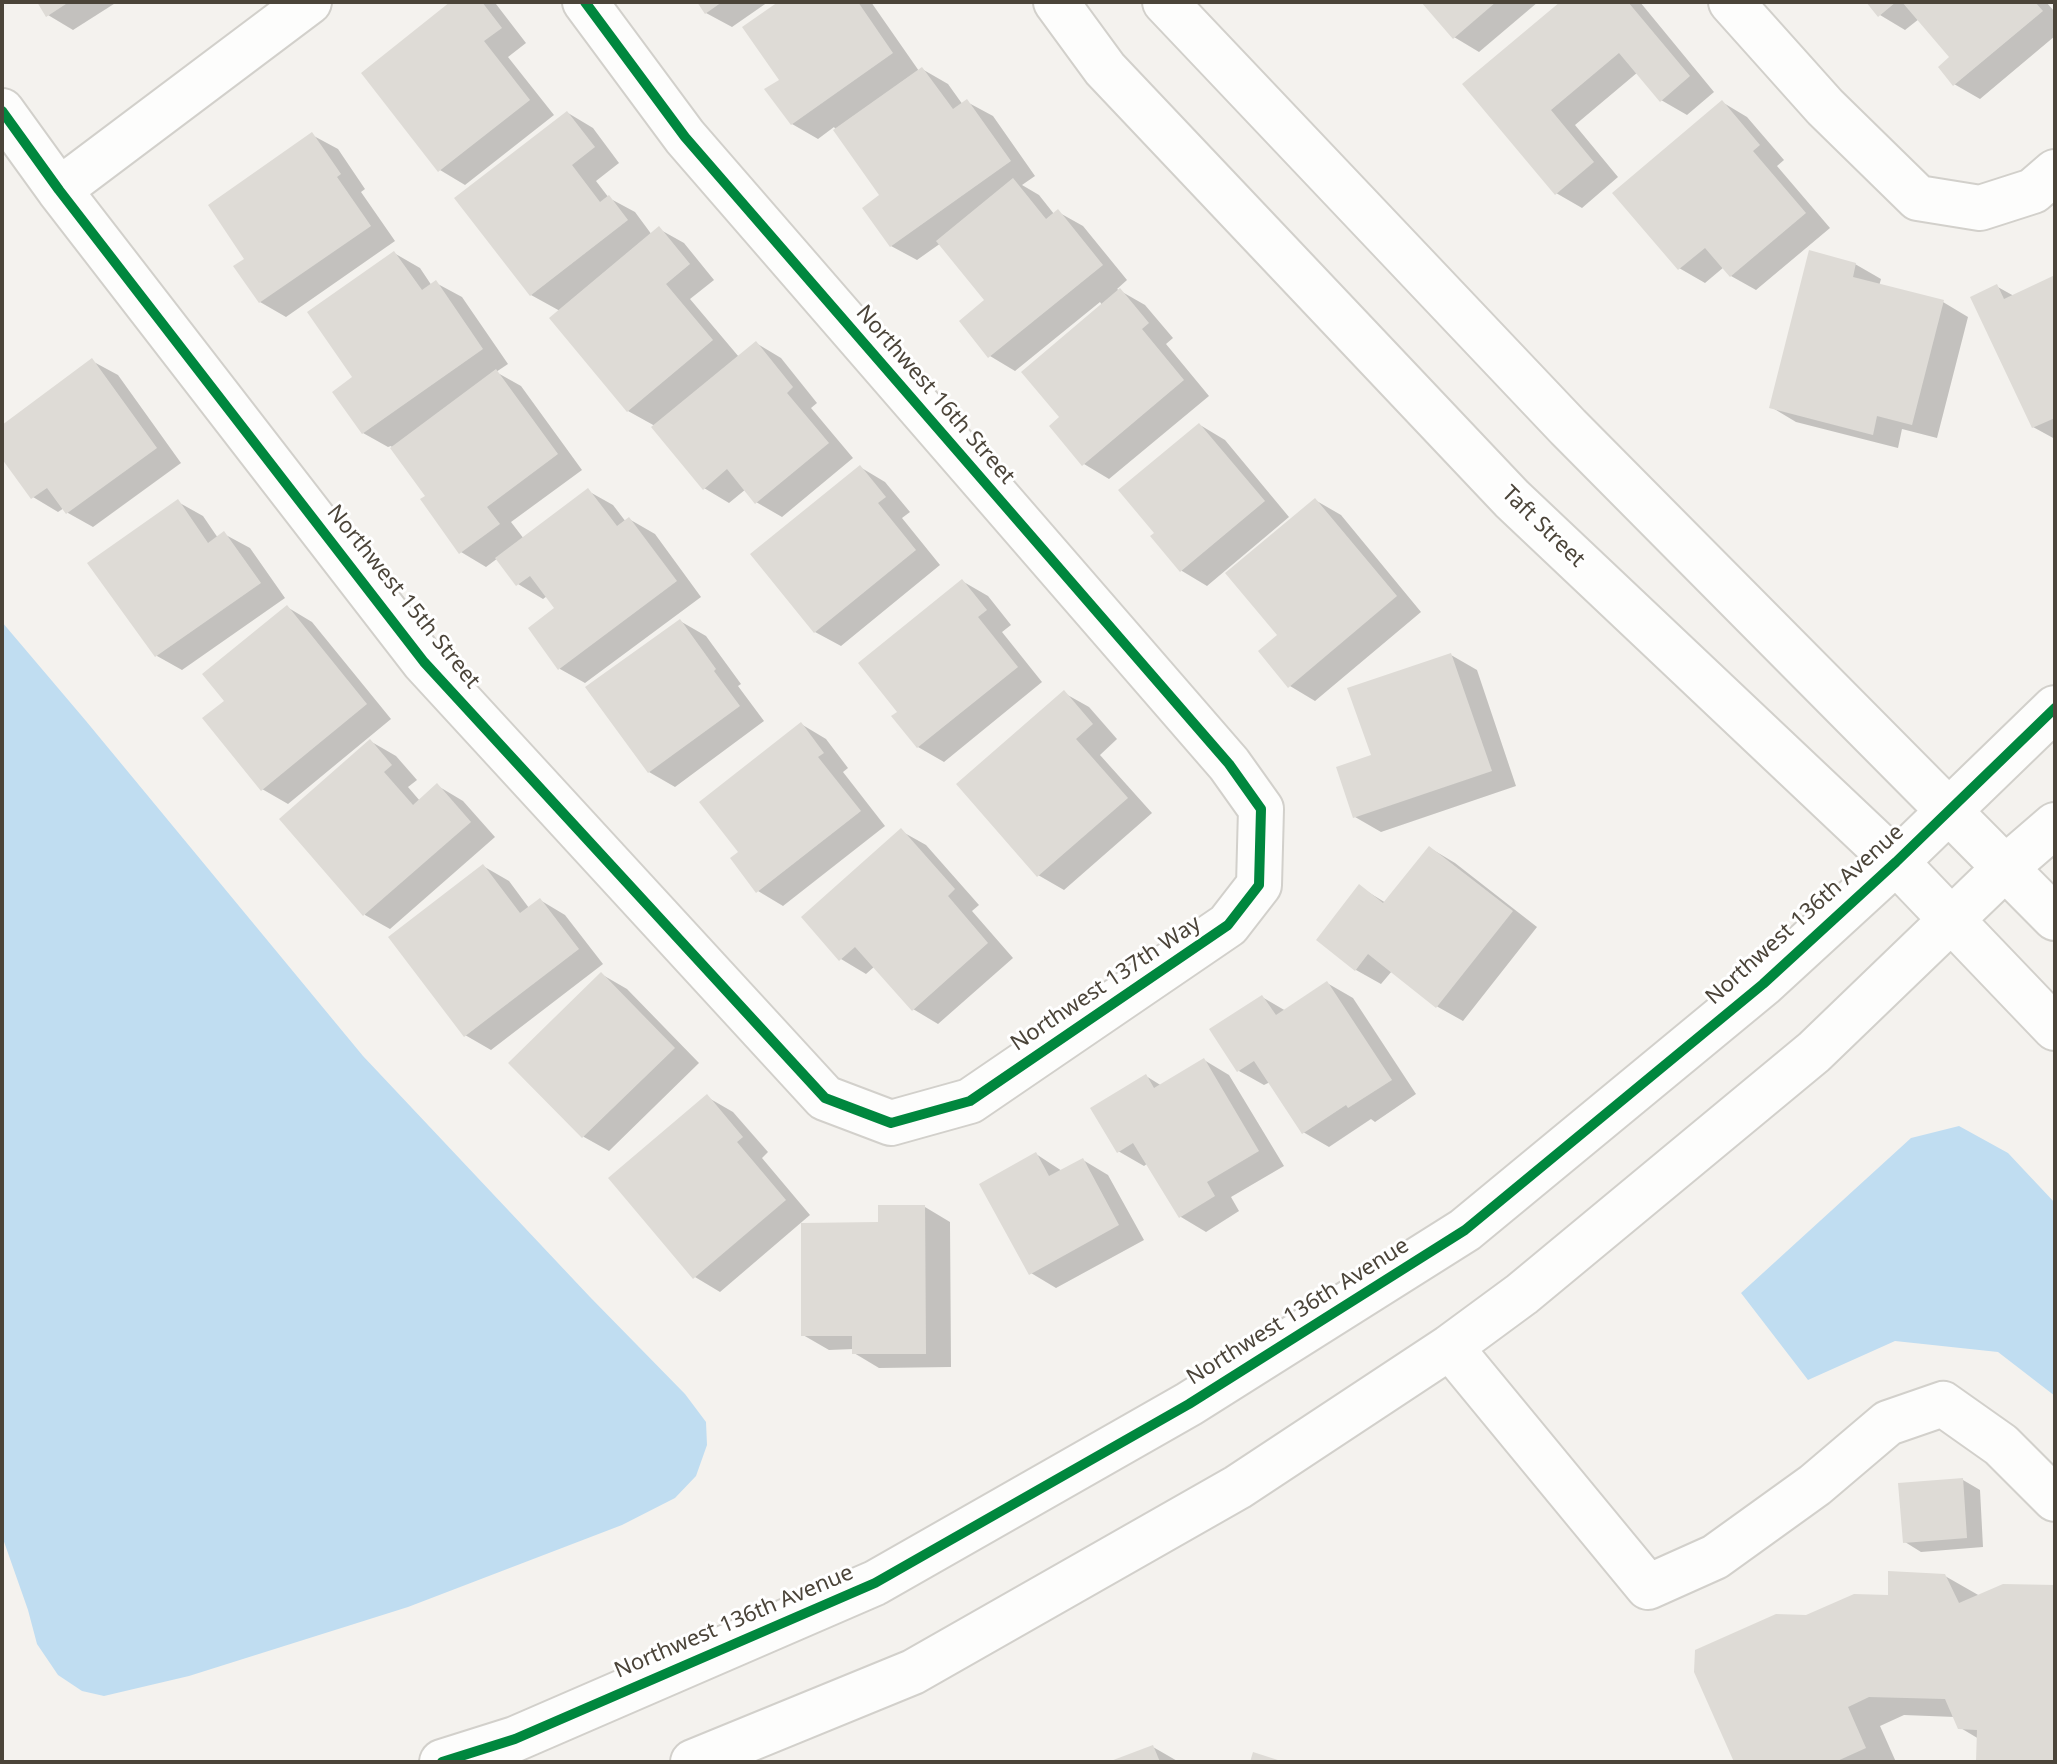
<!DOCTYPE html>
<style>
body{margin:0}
#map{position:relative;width:2057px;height:1764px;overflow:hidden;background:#f4f2ee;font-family:"Noto Sans",sans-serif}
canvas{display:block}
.frame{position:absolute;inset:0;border:4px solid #4b4439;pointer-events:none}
</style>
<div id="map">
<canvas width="2057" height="1764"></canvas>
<div class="frame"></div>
</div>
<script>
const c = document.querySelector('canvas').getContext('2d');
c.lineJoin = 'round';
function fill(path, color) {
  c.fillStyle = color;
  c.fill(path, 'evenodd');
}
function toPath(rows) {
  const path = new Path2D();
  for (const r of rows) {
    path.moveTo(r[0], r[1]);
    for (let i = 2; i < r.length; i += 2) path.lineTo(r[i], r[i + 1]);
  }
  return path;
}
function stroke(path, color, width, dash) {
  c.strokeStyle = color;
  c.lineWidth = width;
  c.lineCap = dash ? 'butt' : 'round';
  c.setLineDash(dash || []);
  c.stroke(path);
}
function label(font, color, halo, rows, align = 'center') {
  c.font = font + ' "Noto Sans",sans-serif';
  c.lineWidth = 6;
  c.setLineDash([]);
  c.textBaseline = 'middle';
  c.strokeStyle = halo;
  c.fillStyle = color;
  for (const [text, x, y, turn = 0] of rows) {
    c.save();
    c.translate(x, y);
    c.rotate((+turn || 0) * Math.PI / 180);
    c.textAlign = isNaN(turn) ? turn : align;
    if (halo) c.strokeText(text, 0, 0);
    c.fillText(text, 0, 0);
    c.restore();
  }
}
fill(toPath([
 [2,622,86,721,363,1056,590,1297,685,1394,706,1422,707,1445,696,1476,675,1498,622,1525,408,1607,189,1676,104,1696,82,1691,58,1675,37,1644,28,1610,2,1536],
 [1959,1126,2008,1153,2055,1203,2055,1396,1998,1352,1895,1341,1808,1380,1741,1293,1911,1138]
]), '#c0ddf1');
fill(toPath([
 [39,2,117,2,73,30,48,15],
 [454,2,493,2,496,4,526,43,508,57,554,115,465,185,440,170],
 [699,2,768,2,732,27,706,13],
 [782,2,871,2,919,71,922,69,948,84,963,105,967,102,993,116,1035,176,1022,185,1039,195,1054,214,1058,212,1083,226,1127,280,1117,289,1145,305,1173,338,1166,344,1209,396,1109,479,1084,464,1062,418,1102,305,1100,302,1015,371,990,356,987,300,941,243,917,260,891,246,882,196,834,127,818,139,792,124,782,80],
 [1424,2,1538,2,1479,52,1454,37],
 [1563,2,1640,2,1714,92,1687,115,1661,100,1638,72,1575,125,1618,177,1582,208,1556,193,1465,85],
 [1869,2,2046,2,2055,12,2055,36,1980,99,1954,84,1951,58,1919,19,1905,30,1880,15],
 [1722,102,1747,117,1784,160,1777,166,1830,228,1756,290,1731,276,1724,267,1705,283,1679,268],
 [568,113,593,128,619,163,596,181,609,198,635,212,652,235,659,229,684,243,714,280,690,299,739,357,756,343,781,358,817,403,811,408,853,458,782,517,756,502,746,489,729,503,704,488,655,426,628,411,560,311,531,295],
 [312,135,338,149,365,189,361,192,395,241,286,317,260,302,247,259],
 [394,253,420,268,432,286,436,283,462,297,508,364,496,372,521,386,582,470,511,522,524,539,588,491,613,505,626,522,629,519,655,534,701,597,585,683,560,669,557,609,547,596,543,599,518,584,498,558,486,567,461,552,428,496,391,446,388,447,363,433,355,378],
 [1855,264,1881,279,1879,286,1943,302,1968,317,1937,438,1902,429,1898,448,1796,422,1771,407],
 [2055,277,2055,439,2033,427,1996,286,2014,296],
 [92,361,118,375,181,463,93,527,68,513,64,508,58,512,33,497,2,455,2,427],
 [1200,425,1225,440,1289,517,1207,586,1182,571,1153,536],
 [860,467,885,482,910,512,902,518,940,565,841,646,815,632],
 [1315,500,1341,515,1421,612,1315,701,1290,686,1280,635],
 [178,502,203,516,218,538,224,534,250,548,285,598,182,670,157,656],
 [962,581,988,596,1011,625,1002,632,1042,682,944,762,918,747,894,717,900,712],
 [287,607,312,622,391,719,288,804,262,789,227,701],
 [680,621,706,636,741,684,738,686,764,721,675,787,649,772],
 [1451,655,1477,670,1516,786,1381,832,1355,817,1373,757],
 [1064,693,1089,707,1117,739,1100,755,1152,813,1064,890,1038,875],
 [801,724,826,739,848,768,843,772,885,826,783,906,758,891,741,852],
 [370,741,396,756,417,780,408,787,420,801,438,786,463,801,495,837,390,929,365,915],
 [901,831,926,845,979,905,972,911,1013,958,938,1024,913,1009,875,966,866,974,841,959],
 [1430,848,1455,863,1537,927,1463,1021,1438,1007,1392,971,1381,984,1356,970,1360,887,1386,903],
 [483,866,509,881,529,908,540,900,565,915,603,964,491,1050,465,1035],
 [601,974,627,989,699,1063,609,1151,584,1137,511,1063],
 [1327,983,1353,998,1416,1094,1375,1122,1371,1119,1329,1147,1303,1132,1270,1082,1264,1085,1239,1071,1262,997,1286,1011],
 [1204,1060,1229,1075,1284,1166,1231,1197,1239,1211,1206,1232,1181,1217,1148,1163,1144,1166,1118,1151,1146,1076,1162,1086],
 [707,1097,733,1112,768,1152,762,1158,810,1215,720,1292,695,1277],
 [1036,1154,1062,1171,1083,1160,1108,1175,1144,1240,1056,1288,1031,1273],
 [925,1207,950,1222,951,1367,879,1368,854,1353,854,1349,829,1350,803,1335,880,1224],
 [1963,1480,1980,1490,1983,1547,1921,1552,1905,1542],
 [1945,1576,1980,1596,2055,1587,2055,1762,1978,1762,1979,1739,1959,1727,1955,1717,1904,1715,1880,1726,1896,1762,1736,1762,1806,1617,1890,1597],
 [1153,1747,1179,1762,1113,1762]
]), '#0003');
fill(toPath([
 [37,2,69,2,46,17],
 [450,2,482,2,502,28,484,41,530,100,438,172,361,73],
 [697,2,722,2,705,14],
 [778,2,858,2,893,53,791,125,764,89,779,80,742,27],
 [1421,2,1496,2,1453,39],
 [1560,2,1628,2,1690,76,1660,102,1619,53,1551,110,1594,162,1555,195,1462,84],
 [1866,2,1896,2,1878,17],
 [1902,2,2035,2,2043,11,1953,86,1938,67,1949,57],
 [922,67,953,109,967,99,1011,161,890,247,862,208,879,195,833,130],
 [1722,100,1760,145,1753,151,1806,213,1730,277,1705,248,1678,270,1612,193],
 [567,111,595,147,572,165,600,202,609,195,628,220,530,296,454,198],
 [312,132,341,174,337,177,371,226,259,303,233,266,244,259,208,205],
 [1013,178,1046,219,1058,209,1103,265,988,358,959,321,984,300,936,241],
 [659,226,690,264,666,284,713,340,627,412,549,318],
 [1809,250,1856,263,1853,277,1944,300,1912,425,1877,416,1873,435,1769,408],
 [394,251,422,290,436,280,483,349,362,434,332,392,352,377,307,312],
 [2055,275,2055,401,2053,402,2055,406,2055,418,2032,428,1970,297,1997,284,2004,299],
 [1120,288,1149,323,1142,329,1184,380,1082,466,1049,426,1059,417,1021,372],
 [756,341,793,387,787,393,829,443,755,504,727,469,703,490,651,427],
 [92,358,157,448,66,514,47,488,31,499,2,459,2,425],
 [496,369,558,454,487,507,500,524,459,554,420,499,425,496,390,448],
 [1199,423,1265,501,1180,572,1150,536,1154,533,1118,490],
 [860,465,886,497,878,503,916,550,814,633,750,554],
 [588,488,617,526,629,517,677,581,558,670,528,628,554,608,530,576,516,586,495,558],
 [1315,498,1397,596,1288,688,1258,651,1277,635,1225,573],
 [178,499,208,543,224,531,261,583,155,657,87,563],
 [962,579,987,610,978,617,1018,667,917,748,891,716,897,712,858,663],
 [287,605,367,704,261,791,202,718,224,701,202,674],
 [680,619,716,669,714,671,740,706,648,773,585,687],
 [1451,653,1492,771,1353,818,1336,767,1371,755,1347,688],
 [1064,690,1093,724,1076,739,1128,798,1037,877,956,784],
 [801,722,824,753,818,757,861,811,756,893,730,858,738,852,699,802],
 [370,739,392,765,384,772,413,805,437,783,471,822,363,916,279,819],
 [901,828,955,889,948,896,988,943,912,1011,855,947,839,961,801,917],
 [1429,846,1513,911,1436,1008,1368,954,1355,971,1316,940,1359,884,1383,903],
 [483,864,520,913,540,898,579,949,464,1037,388,937],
 [601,972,675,1048,582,1138,508,1063],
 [1327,981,1392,1080,1348,1108,1346,1105,1302,1134,1254,1061,1237,1072,1209,1029,1262,995,1276,1015],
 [1204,1058,1259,1151,1207,1182,1215,1196,1179,1218,1133,1143,1117,1153,1090,1108,1146,1074,1154,1088],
 [707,1094,743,1137,737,1142,786,1200,693,1279,608,1178],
 [1036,1152,1049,1176,1083,1158,1119,1225,1029,1275,979,1184],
 [878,1205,925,1205,926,1354,852,1354,852,1336,801,1336,801,1223,878,1222],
 [1963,1478,1967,1538,1903,1543,1898,1483],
 [1888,1571,1945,1574,1959,1603,2003,1584,2055,1585,2055,1762,1976,1762,1977,1730,1958,1729,1945,1699,1869,1697,1848,1707,1866,1748,1835,1762,1734,1762,1694,1672,1695,1650,1776,1614,1806,1615,1854,1594,1888,1595],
 [1153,1745,1160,1762,1108,1762],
 [1253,1752,1281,1761,1281,1762,1250,1762]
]), '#dedbd6');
const minor = toPath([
 [1056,2,1105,69,1512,499,1896,862,2055,1028],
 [1165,2,1568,427,2055,918],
 [1731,2,1825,107,1918,198,1980,208,2033,191,2055,172],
 [2,111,59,190,424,662,825,1098,891,1123,970,1101,1228,925,1259,885,1261,809,1229,764,685,137,585,2],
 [59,190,309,2],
 [1450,1347,1648,1587,1715,1557,1815,1485,1888,1423,1943,1404,2001,1445,2055,1499],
 [442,1762,515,1739,875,1583,1189,1404,1465,1230,1763,984,1896,862,2055,708],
 [693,1762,913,1672,1238,1487,1450,1347,1522,1294,1814,1052,2004,869,2055,825]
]);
stroke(minor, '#d2d0cb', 48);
stroke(minor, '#fdfdfc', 44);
stroke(toPath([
 [2,111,59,190,424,662,825,1098,891,1123,970,1101,1228,925,1259,885,1261,809,1229,764,685,137,585,2],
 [442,1762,515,1739,875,1583,1189,1404,1465,1230,1763,984,1896,862,2055,708]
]), '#00873e', 10);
label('22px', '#4b4439', '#fff', [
 ["Northwest 16th Street",935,395,49],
 ["Taft Street",1543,527,44],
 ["Northwest 15th Street",403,597,51],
 ["Northwest 136th Avenue",1805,915,-42],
 ["Northwest 137th Way",1106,984,-34],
 ["Northwest 136th Avenue",1298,1312,-32],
 ["Northwest 136th Avenue",734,1622,-23]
]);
</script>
